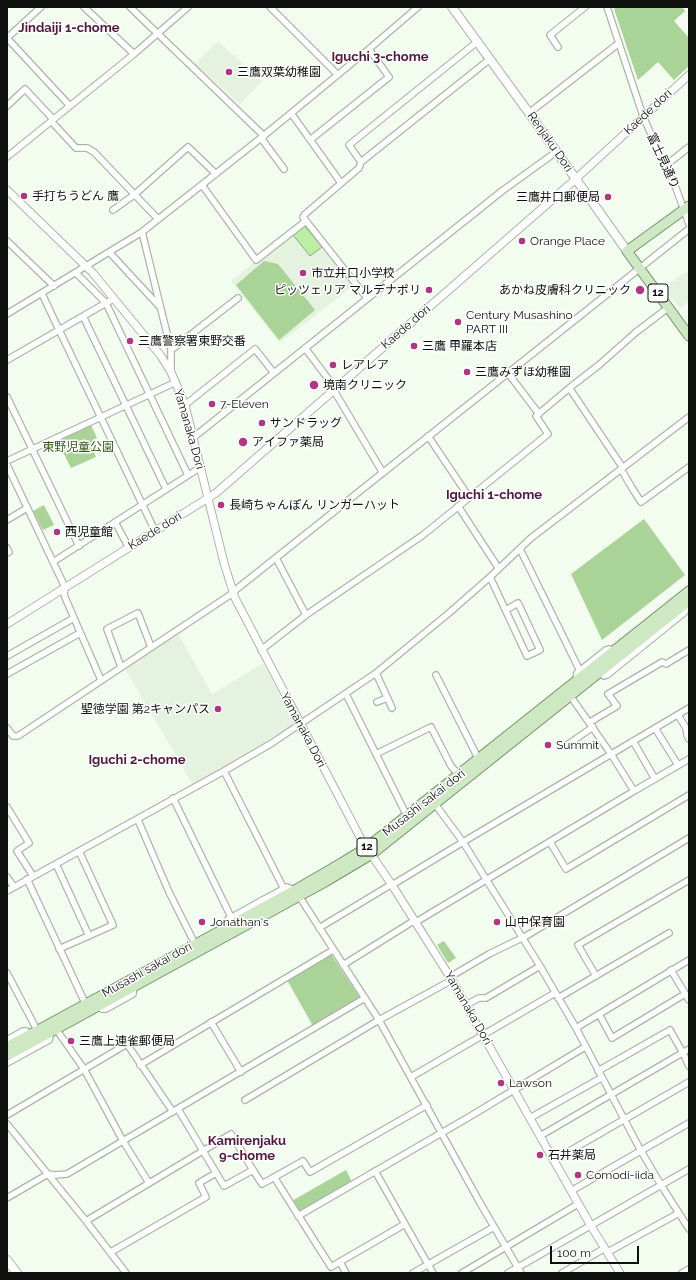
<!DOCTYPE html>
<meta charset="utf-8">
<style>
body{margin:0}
#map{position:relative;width:696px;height:1280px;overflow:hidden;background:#f3fdef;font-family:Raleway,sans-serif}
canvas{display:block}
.frame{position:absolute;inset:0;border:8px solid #0e110d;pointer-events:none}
.scale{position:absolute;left:550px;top:1246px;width:89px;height:18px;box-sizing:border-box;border:2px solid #0e110d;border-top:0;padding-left:5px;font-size:12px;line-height:14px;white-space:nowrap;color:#0e110d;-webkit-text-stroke:3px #fff;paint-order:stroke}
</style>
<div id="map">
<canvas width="696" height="1280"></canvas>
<div class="frame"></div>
<div class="scale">100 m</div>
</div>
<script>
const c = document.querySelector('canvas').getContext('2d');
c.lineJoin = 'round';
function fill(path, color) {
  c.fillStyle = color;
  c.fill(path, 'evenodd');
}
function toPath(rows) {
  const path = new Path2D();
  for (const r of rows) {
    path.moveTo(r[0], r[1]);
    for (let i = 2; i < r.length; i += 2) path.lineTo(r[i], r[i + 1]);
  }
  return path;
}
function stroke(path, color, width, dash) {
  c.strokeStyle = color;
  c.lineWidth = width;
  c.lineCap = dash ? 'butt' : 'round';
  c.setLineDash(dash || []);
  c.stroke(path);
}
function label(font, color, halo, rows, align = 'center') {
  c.font = font + ' Raleway,"Noto Sans JP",sans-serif';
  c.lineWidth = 3;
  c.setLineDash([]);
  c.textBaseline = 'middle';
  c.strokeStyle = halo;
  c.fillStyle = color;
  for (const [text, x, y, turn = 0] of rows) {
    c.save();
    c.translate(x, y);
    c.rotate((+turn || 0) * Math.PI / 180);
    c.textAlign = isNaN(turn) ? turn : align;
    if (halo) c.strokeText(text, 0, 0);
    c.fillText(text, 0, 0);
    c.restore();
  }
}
fill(toPath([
 [218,41,262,81,240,104,195,64],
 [305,222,354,285,280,343,231,281],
 [686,272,687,273,689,272,689,302,680,308,663,288],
 [178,633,212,694,263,663,295,724,193,785,125,669]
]), '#e5f2df');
fill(toPath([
 [616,7,682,7,685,11,674,21,689,38,689,66,674,80,658,62,638,80,614,9],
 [264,261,278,264,315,310,279,340,236,285],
 [91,425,97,438,93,440,97,447,93,449,96,457,71,468,57,440],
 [44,505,54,525,43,530,33,511],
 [644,519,685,575,602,640,571,574],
 [444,941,456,958,448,963,437,945],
 [331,954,360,998,313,1026,287,980],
 [346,1170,353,1184,298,1216,290,1202]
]), '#aad398');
const water = toPath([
 [304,225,322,247,310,256,293,235,304,225]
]);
fill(water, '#bceea5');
stroke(water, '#88ac77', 1);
const minor = toPath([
 [84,7,134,54],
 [130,7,264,136],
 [270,7,338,75],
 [607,7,643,116,665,166,673,180,689,224],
 [7,38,70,106],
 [7,38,41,7],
 [558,47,550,35,585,7],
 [7,106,25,89,53,119],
 [291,113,341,183],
 [529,113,619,43],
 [51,121,76,148,87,148,94,152,158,219],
 [261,138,284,169],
 [310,140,389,77,369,49],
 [7,157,134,54,188,7],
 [361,162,349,145,477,42],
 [665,166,689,147],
 [202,185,256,260,306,221,303,217,304,215,359,168,361,162,490,59],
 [113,210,134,195,188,147,216,174],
 [306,221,367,298],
 [142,232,171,350,171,371],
 [7,241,54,286],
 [110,253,160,307],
 [42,294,155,531],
 [113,299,106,303,188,475],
 [7,314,142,232,261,138,369,49,418,7],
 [83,316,166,489],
 [305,348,332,384,336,394,383,473],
 [171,350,238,298],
 [7,360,106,303,76,273],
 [508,373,539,414],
 [570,389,623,468],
 [7,397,79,546],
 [185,405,255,349,274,373],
 [428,436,469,497],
 [194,437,502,191,556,152],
 [7,461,176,382],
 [7,465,63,583,65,588,64,595,101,680],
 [621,469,632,488,641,502,689,467],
 [458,506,499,569],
 [7,520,27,508],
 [115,522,129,548],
 [7,548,9,552,7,553],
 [520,549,580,671],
 [276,558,306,615],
 [53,562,201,467],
 [490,577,527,656,540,650,518,603,506,610],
 [233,592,689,229],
 [261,650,306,615,423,535,548,434,536,416,573,385,599,365,635,333,669,307],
 [7,656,74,618],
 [121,667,107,629,138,613,151,647],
 [376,673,392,708],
 [599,673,604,676,607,675,685,612,686,603],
 [7,674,80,633],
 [436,675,479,760],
 [576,681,577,673,606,650,610,649,614,652],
 [346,694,407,816],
 [377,702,387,698],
 [678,715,686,728,687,735,689,739],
 [590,722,617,706,608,694,662,662,666,664,689,650],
 [7,728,13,736,18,736,233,593],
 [655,728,678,765],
 [633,741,655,779],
 [567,745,593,727],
 [376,754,431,727,451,766,459,775],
 [224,771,284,889],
 [634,791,689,759],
 [173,798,231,917],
 [435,804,463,842,540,966,576,1028,641,1151,661,1185,689,1229],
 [7,807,29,843,17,851,33,876],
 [138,820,169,892,196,946],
 [550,842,566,869,689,795],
 [56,864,89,936],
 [7,877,14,887],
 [27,879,86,1005],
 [392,885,463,842,689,708],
 [7,891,224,771,272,743,376,673,449,613,490,577,531,538,689,417],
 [299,896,379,1020,479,1201,521,1273],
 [416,922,634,791,611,754,569,694],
 [224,928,227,920,261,901,287,887,295,890],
 [319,928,392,884],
 [59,949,113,925,79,851],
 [343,965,415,920],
 [671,970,689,1000],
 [7,973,37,1030],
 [596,976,578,945,689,880],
 [450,977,489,954,526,936,689,838],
 [558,998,669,933],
 [466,1005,479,998,486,998,540,966],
 [98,1006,102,1009,106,1009,133,994,134,986],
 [599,1014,612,1038,685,994],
 [211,1022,241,1072],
 [576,1028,689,960],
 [56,1029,84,1069,123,1141,149,1183],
 [7,1040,23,1031,26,1031,31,1034],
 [7,1063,49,1040,51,1032],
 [140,1065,333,950],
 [598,1071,670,1030,683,1053,689,1066],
 [411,1077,555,993],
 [245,1100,379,1020,452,980],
 [178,1109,224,1186,253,1170,262,1184,303,1161,310,1172,427,1105],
 [7,1115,127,1044,173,1112],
 [530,1118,601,1078],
 [7,1124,86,1221,126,1273],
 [540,1136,689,1049],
 [554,1160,689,1082],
 [274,1177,331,1267,405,1224,375,1171],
 [571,1191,689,1123],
 [7,1198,48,1174,55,1175,67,1174,365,998],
 [298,1216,469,1117,585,1047],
 [86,1221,231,1134,253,1170],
 [405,1224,433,1273],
 [111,1252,206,1197,199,1183,216,1173],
 [608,1252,679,1213],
 [340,1262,346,1273],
 [413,1273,494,1227],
 [462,1273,578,1204],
 [508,1273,689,1169],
 [562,1273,605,1248],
 [682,1273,689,1269]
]);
const tertiary = toPath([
 [7,190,92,272,161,356,171,372,185,405,224,563,235,598,362,841,392,885,450,977,591,1226,620,1273],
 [7,624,216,493,569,185,689,75]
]);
const secondary = toPath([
 [452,7,529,113,627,251],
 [7,1260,17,1273]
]);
const primary = toPath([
 [689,206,627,251,689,336],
 [7,1047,295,890,333,868,366,848,689,591],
 [7,1056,325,882,372,854,689,601]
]);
stroke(minor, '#adb5a9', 8);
stroke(tertiary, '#adb5a9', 9);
stroke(secondary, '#adb5a9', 10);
stroke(primary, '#769269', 11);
stroke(minor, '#fff', 5.5);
stroke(tertiary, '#fff', 7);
stroke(secondary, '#fff', 8);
stroke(primary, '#cee8c3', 9);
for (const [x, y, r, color] of [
 [229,72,4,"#b23483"],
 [24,196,4,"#b23483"],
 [608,197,4,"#b23483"],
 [522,241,4,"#b23483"],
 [303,273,4,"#b23483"],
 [429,290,4,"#b23483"],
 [640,290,5,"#b23483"],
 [458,322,4,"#b23483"],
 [130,341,4,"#b23483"],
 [414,346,4,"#b23483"],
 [333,365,4,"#b23483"],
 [467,372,4,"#b23483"],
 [314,385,5,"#b23483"],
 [212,404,4,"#b23483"],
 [262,423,4,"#b23483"],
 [243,442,5,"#b23483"],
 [221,505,4,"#b23483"],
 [57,532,4,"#b23483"],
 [218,709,4,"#b23483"],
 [548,745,4,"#b23483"],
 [202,922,4,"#b23483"],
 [497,922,4,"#b23483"],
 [71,1041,4,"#b23483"],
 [501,1083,4,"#b23483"],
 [540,1155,4,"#b23483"],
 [578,1175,4,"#b23483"]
]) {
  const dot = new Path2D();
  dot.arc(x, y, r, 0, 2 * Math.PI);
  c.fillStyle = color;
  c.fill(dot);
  stroke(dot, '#fff', 1.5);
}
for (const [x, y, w] of [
 [658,293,20],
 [367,847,20]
]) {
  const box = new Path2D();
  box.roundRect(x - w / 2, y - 9, w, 18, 3);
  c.fillStyle = '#fff';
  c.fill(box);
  stroke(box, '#0e110d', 1);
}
label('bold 11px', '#0e110d', null, [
 ["12",658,293],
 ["12",367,847]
]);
label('12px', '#0e110d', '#fff', [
 ["三鷹双葉幼稚園",237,72],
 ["手打ちうどん 鷹",32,196],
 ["三鷹井口郵便局",600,197,"right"],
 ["Orange Place",530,241],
 ["市立井口小学校",311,273],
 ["ピッツェリア マルデナポリ",421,290,"right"],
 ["あかね皮膚科クリニック",631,290,"right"],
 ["Century Musashino",466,315],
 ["PART III",466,329],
 ["三鷹警察署東野交番",138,341],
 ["三鷹 甲羅本店",422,346],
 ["レアレア",341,365],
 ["三鷹みずほ幼稚園",475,372],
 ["境南クリニック",323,385],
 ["7-Eleven",220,404],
 ["サンドラッグ",270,423],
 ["アイファ薬局",252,442],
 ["長崎ちゃんぽん リンガーハット",229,505],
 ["西児童館",65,532],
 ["聖徳学園 第2キャンパス",210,709,"right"],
 ["Summit",556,745],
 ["Jonathan's",210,922],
 ["山中保育園",505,922],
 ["三鷹上連雀郵便局",79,1041],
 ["Lawson",509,1083],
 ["石井薬局",548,1155],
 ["Comodi-iida",586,1175]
], 'left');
label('12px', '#0e110d', '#fff', [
 ["Kaede dori",648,112,-43],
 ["Renjaku Dori",550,142,55],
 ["富士見通り",663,161,65],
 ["Kaede dori",406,327,-41],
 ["Yamanaka Dori",189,429,74],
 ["Kaede dori",155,531,-32],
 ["Yamanaka Dori",303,730,62],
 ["Musashi sakai dori",424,803,-38],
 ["Musashi sakai dori",147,970,-29],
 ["Yamanaka Dori",468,1008,60]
]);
label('12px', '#2f5b14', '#fff', [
 ["東野児童公園",78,447]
]);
label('bold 13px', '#53173c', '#fff', [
 ["Jindaiji 1-chome",69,28],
 ["Iguchi 3-chome",380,57],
 ["Iguchi 1-chome",494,495],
 ["Iguchi 2-chome",137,760],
 ["Kamirenjaku",247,1141],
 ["9-chome",247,1156]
]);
</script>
